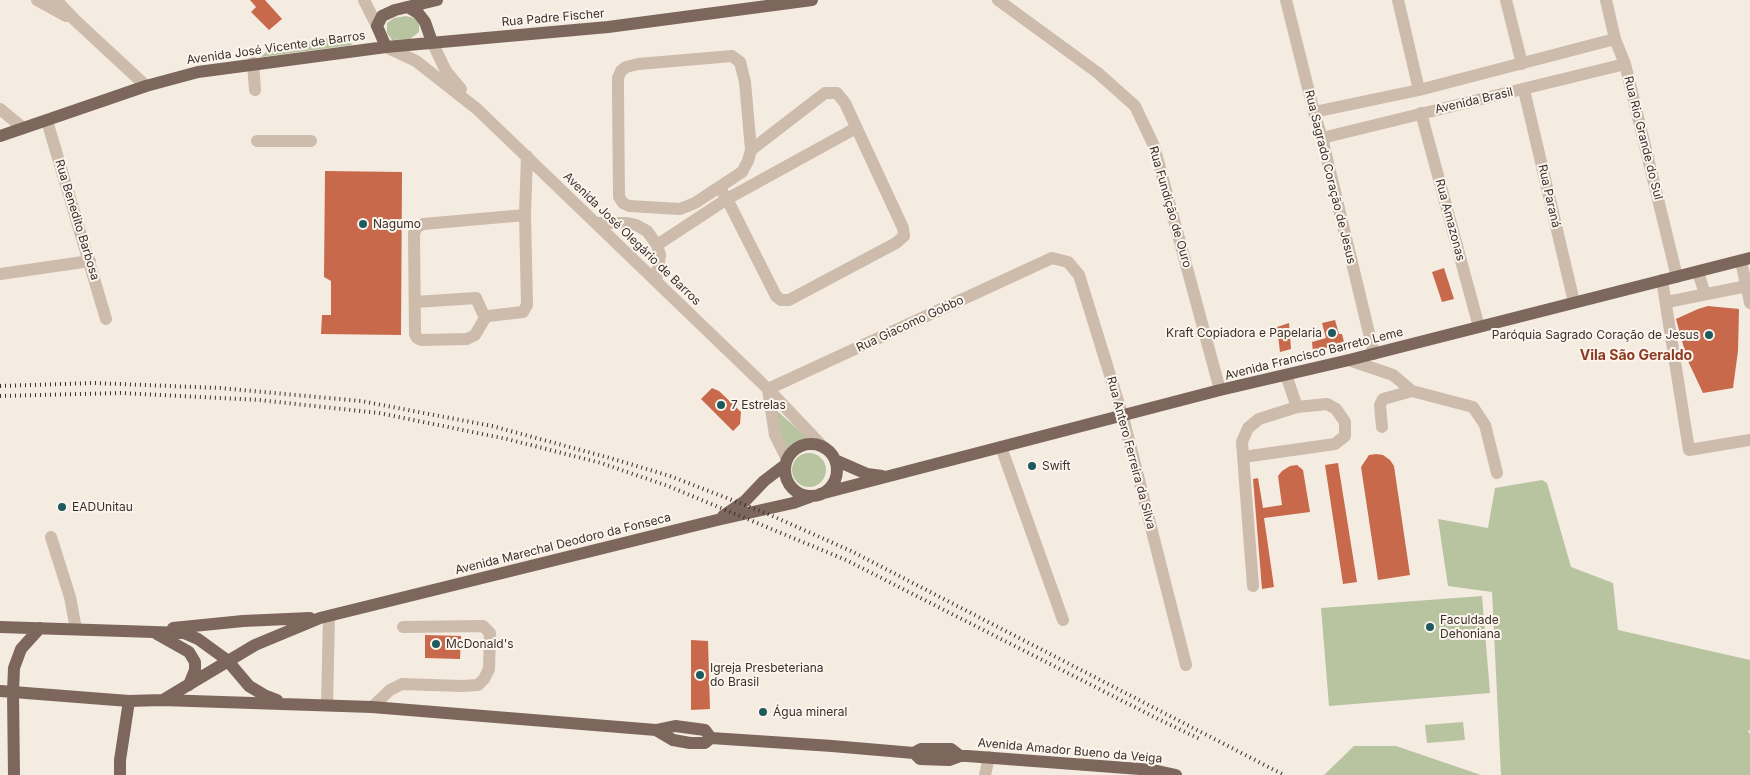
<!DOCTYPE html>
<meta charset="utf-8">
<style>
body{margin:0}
canvas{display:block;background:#f4ebe1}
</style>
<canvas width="1750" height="775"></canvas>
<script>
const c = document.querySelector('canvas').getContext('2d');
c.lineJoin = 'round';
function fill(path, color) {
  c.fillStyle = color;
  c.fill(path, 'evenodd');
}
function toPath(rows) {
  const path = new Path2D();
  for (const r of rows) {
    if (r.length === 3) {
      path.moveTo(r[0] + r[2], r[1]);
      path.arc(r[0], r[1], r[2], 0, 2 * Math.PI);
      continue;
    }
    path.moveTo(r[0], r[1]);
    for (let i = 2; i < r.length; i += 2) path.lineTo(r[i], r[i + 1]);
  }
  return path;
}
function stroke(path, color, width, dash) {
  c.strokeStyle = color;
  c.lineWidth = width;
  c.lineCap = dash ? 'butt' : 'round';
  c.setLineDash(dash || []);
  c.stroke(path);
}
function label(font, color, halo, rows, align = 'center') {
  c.font = font + ' Inter,sans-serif';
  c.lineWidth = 4;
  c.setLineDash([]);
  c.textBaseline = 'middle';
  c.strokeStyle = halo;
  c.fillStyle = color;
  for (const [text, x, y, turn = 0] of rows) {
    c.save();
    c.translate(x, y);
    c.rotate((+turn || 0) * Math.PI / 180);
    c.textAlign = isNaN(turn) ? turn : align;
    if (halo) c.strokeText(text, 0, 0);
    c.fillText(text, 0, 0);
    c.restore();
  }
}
fill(toPath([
 [406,16,414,18,419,24,419,32,410,39,392,40,387,33,387,23,394,18],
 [345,34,352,45,261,57,266,52],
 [776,410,810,440,796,443,784,449],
 [809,470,17],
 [1542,480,1547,483,1571,567,1613,583,1618,630,1750,660,1750,730,1748,731,1750,734,1750,775,1501,775,1492,592,1448,586,1438,519,1488,528,1495,488],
 [1482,596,1490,693,1329,706,1321,608],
 [1463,722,1465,740,1427,743,1425,725],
 [1354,746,1396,746,1481,775,1324,775]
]), '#b8c4a0');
fill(toPath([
 [250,0,265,0,282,19,269,30,251,12,256,7],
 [325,171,402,172,401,335,321,334,322,315,331,315,331,281,324,277],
 [1444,268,1454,299,1442,302,1432,272],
 [1708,306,1739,309,1738,351,1733,388,1703,393,1687,359,1676,319,1698,309],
 [1335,320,1339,334,1342,334,1344,342,1313,352,1312,342,1326,338,1322,323],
 [1289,323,1291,349,1280,352,1277,327],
 [712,388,719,391,741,412,740,424,733,431,701,399],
 [1376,454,1383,455,1390,460,1394,466,1410,575,1378,580,1361,467,1369,455],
 [1338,463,1357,582,1343,584,1325,465],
 [1297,465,1303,470,1310,512,1264,518,1274,587,1262,589,1253,479,1258,478,1263,508,1282,505,1278,476,1282,471,1290,466],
 [425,635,461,636,460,659,425,658],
 [691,640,708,641,710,709,691,710]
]), '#c8694b');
stroke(toPath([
 [37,0,66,16],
 [56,0,76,21,146,86],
 [364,0,377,26],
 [998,0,1098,73,1135,106,1154,146,1220,390],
 [1286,0,1314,112,1322,138,1374,354],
 [1398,0,1419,90],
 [1506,0,1522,64],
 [1606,0,1615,39,1625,64,1677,277],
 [432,42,446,71,461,89],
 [386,47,416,61,477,109,768,389,824,448],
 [253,63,255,90],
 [1524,90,1574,302],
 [0,109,23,128],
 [1314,112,1419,90,1615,39],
 [1421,113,1479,327],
 [47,121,106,319],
 [1322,138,1625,64],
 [257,141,311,141],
 [719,187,727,199,776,296,781,300,789,300,896,243,904,236,903,228,845,103,837,93,825,93,751,150,748,161,742,172,695,203,680,209,629,206,623,203,619,197,618,91,618,78,621,71,626,67,638,64,732,56,740,62,745,82,751,150],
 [525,215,423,224,417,227,414,233,415,334,417,338,421,340,467,339,475,335,485,318,488,316,523,312,527,305,525,215,527,156],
 [596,223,627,223,636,225,647,231,657,245,660,255,656,281],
 [657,245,727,199,856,128],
 [1741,261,1747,289],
 [1698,272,1705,294],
 [0,274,90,261],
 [1662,280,1689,450,1750,440],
 [415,302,476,298,485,318],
 [1667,302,1742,287,1747,289,1750,303],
 [1349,360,1393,375,1412,391,1473,407,1485,425,1497,473],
 [768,389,1052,258,1068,262,1079,275,1123,417,1186,665],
 [768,389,775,435,787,459],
 [1382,427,1380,405,1383,399,1412,391],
 [1001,447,1063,620],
 [1243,457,1335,444,1345,436,1345,422,1336,409,1327,404,1297,407],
 [51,537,70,597,76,629],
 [1253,586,1242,442,1248,428,1259,419,1297,407,1286,375],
 [327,705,329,616],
 [372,707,390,690,402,684,461,686,478,685,484,679,489,669,490,633,483,626,403,627],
 [985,775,989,757]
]), '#cdbbac', 12);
stroke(toPath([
 [408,7,418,13,425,22,432,42],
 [386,47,377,26,382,16,395,10,437,0],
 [0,136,146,86,198,72,386,47,608,27,812,0],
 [811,470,26],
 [835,460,867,474,882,476],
 [820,494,1220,390,1349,360,1750,258],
 [723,516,745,501,764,481,785,465],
 [0,627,184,633,198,639,227,660,249,686,264,695,277,700],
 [173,628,243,621,310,618],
 [157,634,189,652,195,662,195,670,189,685],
 [0,691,129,701,162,700,372,707,656,730,675,726,705,730,711,738],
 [163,700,255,645,320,618,717,520,793,503,812,496],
 [656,730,673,740,690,743,705,743,711,738],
 [711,738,832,746,914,753,920,759,949,760,960,756,967,756,1153,770,1176,775],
 [914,753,921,749,951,749,960,756],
 [14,775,13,692,14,668,21,649,40,628],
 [120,775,120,760,129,701]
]), '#7d675c', 12);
stroke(toPath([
 [0,386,94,383,220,388,361,401,492,426,610,458,670,476,768,514,851,551,1284,775],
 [0,396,120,393,259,400,379,413,507,439,601,463,668,486,846,560,1160,720,1200,739]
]), '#3b302b', 4, [1, 4]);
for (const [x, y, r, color] of [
 [363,224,5,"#1f5a5e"],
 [1332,333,5,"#1f5a5e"],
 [1709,335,5,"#1f5a5e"],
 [721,405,5,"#1f5a5e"],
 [1032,466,5,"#1f5a5e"],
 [62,507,5,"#1f5a5e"],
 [1430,627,5,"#1f5a5e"],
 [436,644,5,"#1f5a5e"],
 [700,675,5,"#1f5a5e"],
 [763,712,5,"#1f5a5e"]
]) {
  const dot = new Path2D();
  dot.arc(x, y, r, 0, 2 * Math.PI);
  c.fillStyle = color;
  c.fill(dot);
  stroke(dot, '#fbf5ee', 2);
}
label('12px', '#3b302b', '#fbf5ee', [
 ["Rua Padre Fischer",553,18,-5],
 ["Avenida José Vicente de Barros",276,48,-8],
 ["Avenida Brasil",1474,101,-13],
 ["Rua Rio Grande do Sul",1643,138,76],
 ["Rua Sagrado Coração de Jesus",1330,177,76],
 ["Rua Paraná",1549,196,77],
 ["Rua Fundição de Ouro",1170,207,74],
 ["Rua Benedito Barbosa",77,220,73],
 ["Rua Amazonas",1450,220,75],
 ["Avenida José Olegário de Barros",632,239,44],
 ["Rua Giacomo Gobbo",910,324,-25],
 ["Avenida Francisco Barreto Leme",1314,354,-14],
 ["Rua Antero Ferreira da Silva",1131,453,75],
 ["Avenida Marechal Deodoro da Fonseca",563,544,-14],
 ["Avenida Amador Bueno da Veiga",1070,751,5]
]);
label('12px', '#3b302b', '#fbf5ee', [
 ["Nagumo",373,224],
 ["Kraft Copiadora e Papelaria",1322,333,"right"],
 ["Paróquia Sagrado Coração de Jesus",1699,335,"right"],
 ["7 Estrelas",731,405],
 ["Swift",1042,466],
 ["EADUnitau",72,507],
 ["Faculdade",1440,620],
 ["Dehoniana",1440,634],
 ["McDonald's",446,644],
 ["Igreja Presbeteriana",710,668],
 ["do Brasil",710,682],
 ["Água mineral",773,712]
], 'left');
label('bold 14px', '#8c3b22', '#fbf5ee', [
 ["Vila São Geraldo",1636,356]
]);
</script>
